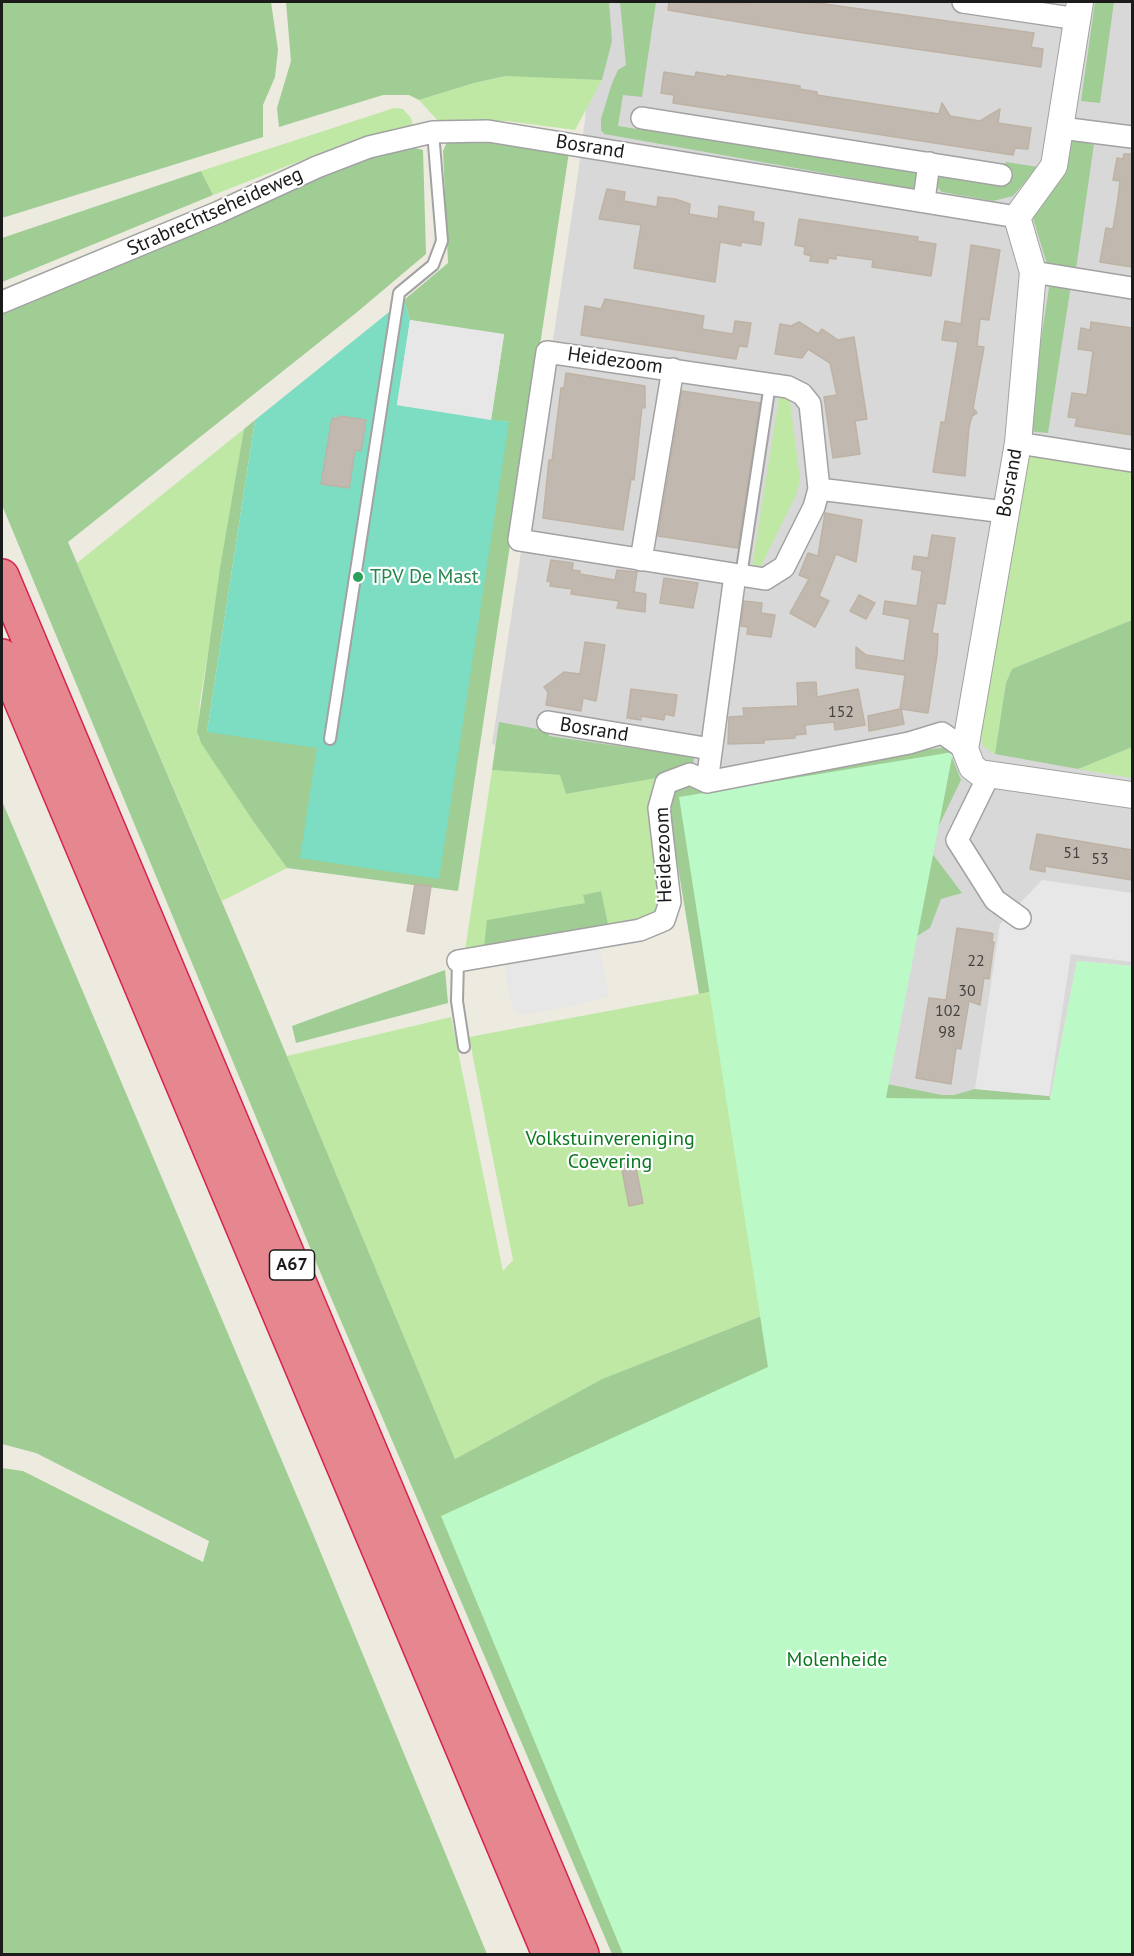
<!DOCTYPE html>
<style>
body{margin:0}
#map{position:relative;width:1134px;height:1956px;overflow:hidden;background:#edeae0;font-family:"PT Sans",sans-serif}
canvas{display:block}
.frame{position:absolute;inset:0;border:3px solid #1b1b1b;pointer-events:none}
</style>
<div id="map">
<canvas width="1134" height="1956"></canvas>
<div class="frame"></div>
</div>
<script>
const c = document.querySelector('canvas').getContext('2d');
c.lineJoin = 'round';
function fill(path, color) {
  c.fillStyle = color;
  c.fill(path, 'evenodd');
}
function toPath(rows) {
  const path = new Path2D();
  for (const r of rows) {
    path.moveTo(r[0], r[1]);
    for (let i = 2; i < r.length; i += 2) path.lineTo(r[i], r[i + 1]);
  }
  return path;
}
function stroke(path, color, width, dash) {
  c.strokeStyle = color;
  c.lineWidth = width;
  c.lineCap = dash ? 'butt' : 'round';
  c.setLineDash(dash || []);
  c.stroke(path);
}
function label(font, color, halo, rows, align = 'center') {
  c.font = font + ' "PT Sans",sans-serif';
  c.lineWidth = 4.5;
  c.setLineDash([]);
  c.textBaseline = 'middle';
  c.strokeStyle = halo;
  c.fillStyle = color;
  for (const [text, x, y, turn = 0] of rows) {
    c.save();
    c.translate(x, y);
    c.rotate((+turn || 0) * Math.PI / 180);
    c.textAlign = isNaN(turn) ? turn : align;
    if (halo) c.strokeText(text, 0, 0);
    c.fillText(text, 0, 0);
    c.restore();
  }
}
fill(toPath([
 [600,2,1132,2,1132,966,1077,961,1050,1100,886,1098,679,797,492,744,578,174]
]), '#d9d8d8');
fill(toPath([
 [506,76,532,76,602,80,575,130,507,121,438,121,419,100,474,83],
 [394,108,403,109,411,118,414,130,399,130,359,138,213,195,201,171],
 [780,391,784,393,790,402,800,479,797,493,760,568,752,567],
 [244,429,200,702,198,737,255,824,287,868,222,901,77,563],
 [1033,452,1132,467,1132,620,1012,669,1006,683,995,754,983,746,980,731,1028,456],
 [1132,747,1132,778,1078,769],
 [492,770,561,775,566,794,662,777,653,789,652,808,668,899,656,916,608,924,600,891,584,895,586,903,488,920,484,947,465,951],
 [715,991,776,1317,759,1317,602,1379,455,1459,287,1056,451,1017,503,1271,513,1260,469,1037]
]), '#bfe8a5');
fill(toPath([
 [2,2,271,2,278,50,275,77,263,105,263,137,2,218],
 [286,2,609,2,612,41,602,80,506,76,474,83,419,100,409,95,383,95,279,127,277,108,291,61],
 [620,2,656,2,642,97,623,95,618,126,916,171,922,178,919,188,914,189,604,134,601,130,601,119,612,83,618,70,626,65],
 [1095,2,1114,2,1100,103,1081,101],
 [495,140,569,152,458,891,287,868,255,824,201,743,197,732,220,568,244,429,255,420,207,732,509,422,491,420,504,335,410,320,404,300,448,263,443,151,447,142],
 [1070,140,1094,144,1076,269,1047,264,1032,215,1065,172],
 [411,147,423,150,426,254,356,313,68,542,251,970,455,1459,602,1379,759,1317,775,1317,714,991,699,994,667,801,677,788,696,780,948,747,961,780,928,848,962,893,941,899,930,928,909,941,882,1083,942,1095,954,1095,975,1089,1049,1096,1062,1126,851,1954,612,1954,326,1286,2,505,2,308,342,164],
 [1006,162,1038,167,1013,196,993,201,942,192,937,187,937,180,942,175,1003,184],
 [201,171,213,195,2,282,2,238],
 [1050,281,1071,285,1048,433,1027,431],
 [1132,620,1132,747,1078,769,995,754,1006,683,1012,669],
 [499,722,549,731,549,736,694,757,693,764,681,766,662,777,566,794,560,775,492,770],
 [2,801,313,1534,487,1954,2,1954,2,1468,23,1471,203,1562,209,1541,36,1453,2,1444],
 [601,891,608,924,484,947,487,920,585,903,583,895],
 [445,970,448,1003,296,1043,292,1026]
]), '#9fcd94');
fill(toPath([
 [953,752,886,1098,1050,1100,1077,961,1132,966,1132,1954,623,1954,441,1516,768,1367,679,797]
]), '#bbf9c6');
fill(toPath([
 [404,300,410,320,397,405,509,422,439,879,300,858,317,748,207,732,255,420]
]), '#7dddc2');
fill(toPath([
 [410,320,504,334,491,420,397,405],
 [1042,880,1132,893,1132,962,1071,954,1049,1096,975,1089,1000,924],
 [596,931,609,996,578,1005,524,1015,512,1008,501,948]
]), '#e7e7e7');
const building = toPath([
 [669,2,749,4,749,2,810,2,1034,33,1031,47,1043,49,1041,67,804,33,668,10,669,2],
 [664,72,695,77,696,72,727,77,727,75,800,86,800,89,817,92,817,95,939,114,942,103,950,116,980,121,1000,109,998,123,1031,128,1028,149,1015,148,1013,155,673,103,674,95,661,93,664,72],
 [1124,154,1132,154,1132,267,1100,262,1106,228,1113,229,1118,198,1120,181,1113,180,1117,158,1123,159,1124,154],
 [607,189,625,192,624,201,657,207,658,197,675,199,690,204,689,214,718,219,719,206,754,212,753,221,764,223,761,245,741,242,741,246,720,242,715,282,634,268,641,225,599,219,607,189],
 [799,219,918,237,917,241,936,244,931,276,872,267,873,260,836,255,836,259,828,258,828,263,810,261,811,256,804,254,805,247,795,245,799,219],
 [971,245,1000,250,989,320,980,319,977,346,984,347,973,408,977,413,972,416,969,427,965,476,933,472,941,422,945,422,958,342,942,340,945,321,961,324,971,245],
 [605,299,704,316,702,329,733,334,735,321,751,323,747,347,739,346,736,359,581,335,585,306,601,309,605,299],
 [799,322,818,334,822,329,838,340,854,337,867,419,855,421,860,454,833,458,824,397,837,395,830,363,808,349,802,358,775,354,780,324,791,326,799,322],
 [1091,322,1132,328,1132,435,1075,426,1077,418,1068,417,1072,393,1087,395,1093,351,1078,349,1081,328,1090,330,1091,322],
 [566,373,645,386,645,408,642,407,634,480,631,479,623,530,543,518,549,460,552,460,561,388,564,388,566,373],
 [682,391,760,403,738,548,658,536,682,391],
 [339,416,366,420,361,451,355,450,349,488,321,484,332,418,338,419,339,416],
 [825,513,862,520,856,562,836,554,819,596,829,601,815,627,790,613,809,579,799,575,808,553,818,556,825,513],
 [932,535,955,538,945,604,937,603,932,633,938,634,937,655,928,713,901,709,904,724,869,731,868,716,900,709,905,675,856,668,856,647,866,655,904,661,910,619,883,614,885,601,917,606,922,571,912,569,914,556,928,558,932,535],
 [551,560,573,563,572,570,580,571,580,574,615,580,617,570,637,572,634,592,646,594,645,612,617,608,619,601,571,594,572,589,550,586,551,582,547,581,551,560],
 [664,578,698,583,693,608,660,603,664,578],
 [859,595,875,603,866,619,850,611,859,595],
 [744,601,762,603,761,613,775,615,771,637,747,634,748,627,741,626,744,601],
 [585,642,605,645,596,701,583,698,581,711,546,705,548,692,544,687,564,672,580,674,585,642],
 [816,682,817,697,858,689,865,725,835,730,834,722,805,725,806,734,795,735,795,738,764,740,764,743,728,744,729,717,744,716,743,708,749,708,798,706,797,683,816,682],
 [631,689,677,695,674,716,665,714,664,720,641,716,641,720,627,718,631,689],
 [1037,834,1132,850,1132,880,1045,866,1045,872,1030,869,1037,834],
 [415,884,431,886,424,934,407,931,415,884],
 [957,928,991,933,993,934,992,942,994,942,989,979,984,978,980,1005,969,1001,961,1049,956,1048,951,1084,916,1078,929,998,946,1000,957,928],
 [635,1163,643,1203,629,1206,621,1165,635,1163]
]);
fill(building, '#c1b9b0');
stroke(building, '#beb2a3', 1.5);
const service = toPath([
 [741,576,770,384],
 [330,739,399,293,433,265,442,241,433,132],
 [458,961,457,1001,464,1047]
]);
const minor = toPath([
 [963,2,1078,19],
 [642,118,1001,175],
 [1061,128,1132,137],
 [924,200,929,163],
 [1033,272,1132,288],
 [2,302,219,212,317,167,369,147,433,132,488,131,1017,217],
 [547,352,788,387,802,394,810,404,819,489,814,507,784,567,765,579,519,540,547,352],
 [1018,443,1132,461],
 [819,489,1005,512],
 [641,560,673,369],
 [548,722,711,749],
 [989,775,957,840,995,900,1020,918],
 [707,782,909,743,942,733,965,749],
 [458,961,640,930,664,920,670,902,659,808,666,783,690,774,707,782,735,575]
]);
const tertiary = toPath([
 [1080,2,1054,166,1017,217,1033,272,1018,443,965,749,972,767,980,773,1132,795]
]);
const motorway = toPath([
 [2,576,582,1954],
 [2,656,549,1954]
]);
stroke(service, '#a2a2a2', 14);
stroke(minor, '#a2a2a2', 24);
stroke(tertiary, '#a2a2a2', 28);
stroke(motorway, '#d6224e', 36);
stroke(service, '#fff', 10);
stroke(minor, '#fff', 21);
stroke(tertiary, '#fff', 26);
stroke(motorway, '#e6868e', 33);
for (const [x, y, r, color] of [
 [358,577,6,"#2e9e5b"]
]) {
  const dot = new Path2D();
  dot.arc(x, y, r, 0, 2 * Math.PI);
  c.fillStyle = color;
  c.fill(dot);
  stroke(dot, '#fff', 2);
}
label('16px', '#444240', null, [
 ["152",841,712],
 ["51",1072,853],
 ["53",1100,859],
 ["22",976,961],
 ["30",967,991],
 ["102",948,1011],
 ["98",947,1032]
]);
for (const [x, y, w] of [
 [292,1265,45]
]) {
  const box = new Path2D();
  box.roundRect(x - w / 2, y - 15, w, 30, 4.5);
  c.fillStyle = '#fff';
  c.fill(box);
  stroke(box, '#1b1b1b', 1.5);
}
label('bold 18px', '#1b1b1b', null, [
 ["A67",292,1265]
]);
label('20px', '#1b1b1b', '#fff', [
 ["Bosrand",590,147,9],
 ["Strabrechtseheideweg",215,212,-24],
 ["Heidezoom",615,361,8],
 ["Bosrand",1010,483,-80],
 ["Bosrand",594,730,9],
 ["Heidezoom",664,855,-92]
]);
label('20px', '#27864d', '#fff', [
 ["TPV De Mast",370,577]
], 'left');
label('20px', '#0a781f', '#fff', [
 ["Volkstuinvereniging",610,1139],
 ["Coevering",610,1162],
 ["Molenheide",837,1660]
]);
</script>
